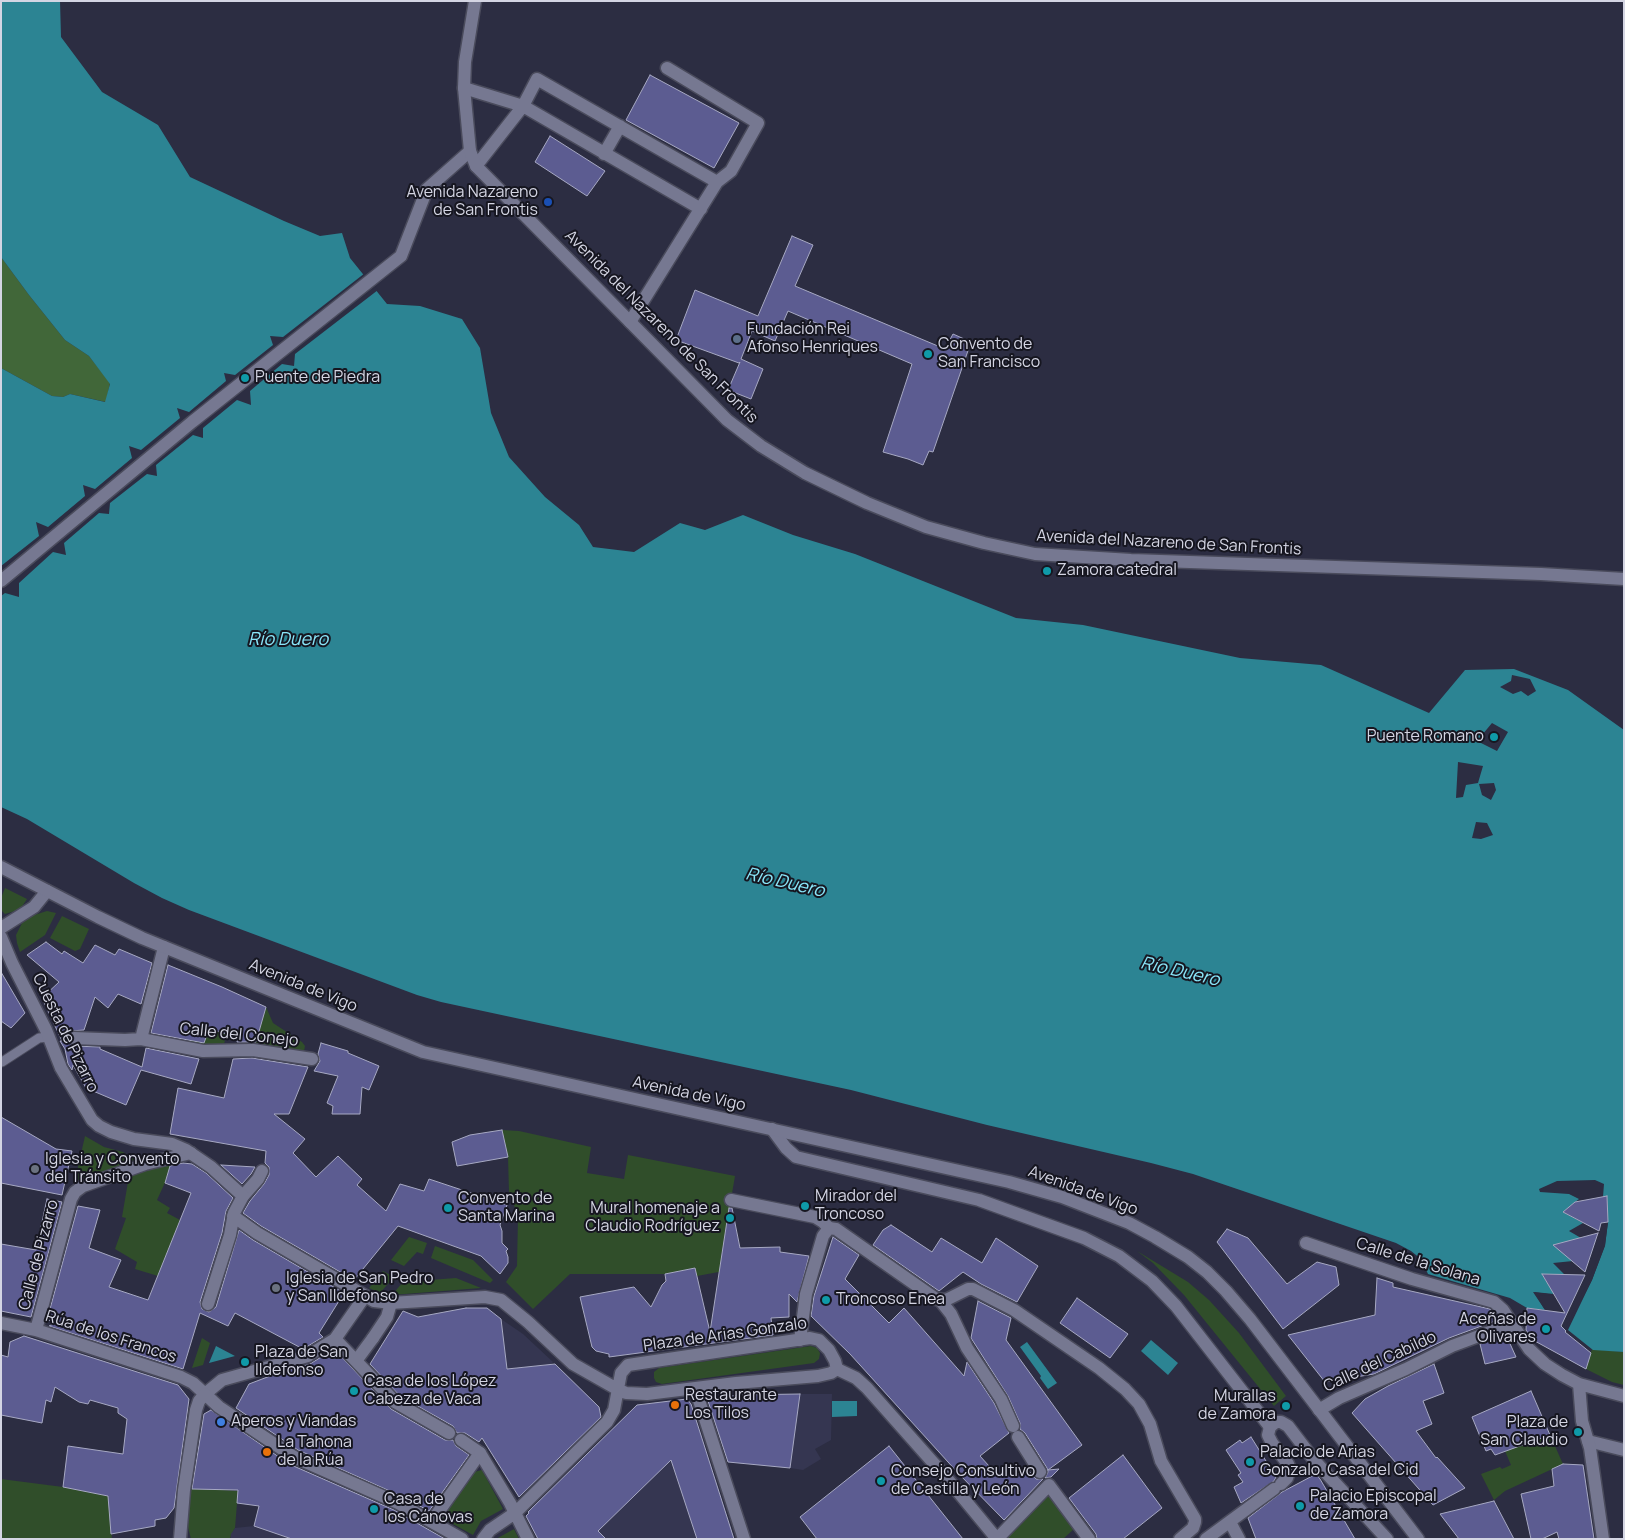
<!DOCTYPE html>
<meta charset="utf-8">
<style>
body{margin:0}
#map{position:relative;width:1625px;height:1540px;overflow:hidden;background:#2c2d42;font-family:Manrope,sans-serif}
canvas{display:block}
.frame{position:absolute;inset:0;border:2px solid #d4d5e3;pointer-events:none}
</style>
<div id="map">
<canvas width="1625" height="1540"></canvas>
<div class="frame"></div>
</div>
<script>
const c = document.querySelector('canvas').getContext('2d');
c.lineJoin = 'round';
function fill(path, color) {
  c.fillStyle = color;
  c.fill(path, 'evenodd');
}
function toPath(rows) {
  const path = new Path2D();
  for (const r of rows) {
    path.moveTo(r[0], r[1]);
    for (let i = 2; i < r.length; i += 2) path.lineTo(r[i], r[i + 1]);
  }
  return path;
}
function stroke(path, color, width, dash) {
  c.strokeStyle = color;
  c.lineWidth = width;
  c.lineCap = dash ? 'butt' : 'round';
  c.setLineDash(dash || []);
  c.stroke(path);
}
function label(font, color, halo, rows, align = 'center') {
  c.font = font + ' Manrope,sans-serif';
  c.lineWidth = 4;
  c.setLineDash([]);
  c.textBaseline = 'middle';
  c.strokeStyle = halo;
  c.fillStyle = color;
  for (const [text, x, y, turn = 0] of rows) {
    c.save();
    c.translate(x, y);
    c.rotate((+turn || 0) * Math.PI / 180);
    c.textAlign = isNaN(turn) ? turn : align;
    if (halo) c.strokeText(text, 0, 0);
    c.fillText(text, 0, 0);
    c.restore();
  }
}
fill(toPath([
 [501,1319,523,1334,553,1362,551,1364,505,1369,504,1360,506,1359],
 [800,1394,832,1394,831,1440,815,1449,821,1459,803,1470,790,1468],
 [671,1460,697,1539,606,1539,602,1535,589,1539],
 [254,1526,292,1539,231,1539,230,1534,235,1528]
]), '#353651');
fill(toPath([
 [5,888,27,899,21,908,15,911,5,914,2,911,1,898],
 [47,911,56,913,45,935,20,952,17,943,16,935,22,923,31,916],
 [62,916,89,929,80,949,75,951,50,938],
 [266,1007,273,1023,302,1042,305,1046,304,1051,256,1043],
 [193,1025,226,1034,224,1045,209,1047,188,1043],
 [502,1130,519,1131,591,1147,587,1173,624,1179,628,1155,735,1176,721,1257,724,1271,697,1276,695,1269,665,1274,570,1274,533,1309,506,1282,517,1266,518,1216,509,1192,508,1157],
 [85,1136,104,1147,123,1152,139,1162,74,1185],
 [171,1163,168,1176,157,1200,170,1208,167,1213,180,1220,158,1276,135,1269,137,1262,115,1249,126,1218,122,1217,129,1176],
 [409,1237,427,1243,423,1254,417,1252,404,1266,391,1260],
 [435,1246,473,1260,493,1280,490,1283,431,1258],
 [1137,1251,1188,1282,1209,1300,1239,1333,1286,1396,1274,1406,1184,1295,1153,1263],
 [383,1271,394,1277,380,1293,369,1288],
 [456,1278,481,1288,392,1295,403,1282],
 [202,1338,210,1343,203,1365,192,1368],
 [811,1346,817,1348,820,1353,819,1359,814,1363,662,1384,656,1382,654,1378,654,1372,659,1368],
 [1592,1349,1624,1352,1624,1385,1612,1382,1586,1369],
 [1550,1435,1563,1464,1505,1491,1494,1500,1481,1474,1500,1467,1502,1469,1511,1465,1505,1451],
 [482,1470,503,1509,481,1521,473,1535,442,1518,474,1472],
 [1,1479,63,1487,108,1496,112,1539,1,1539],
 [190,1488,238,1491,235,1528,231,1534,230,1539,191,1539,188,1527],
 [1047,1494,1074,1529,1063,1539,1004,1539],
 [514,1529,519,1539,496,1539]
]), '#304e2a');
fill(toPath([
 [1,257,29,295,65,340,89,356,110,383,106,402,70,394,63,397,52,396,1,368]
]), '#416739');
fill(toPath([
 [1,1,60,1,61,37,102,92,158,125,190,177,284,221,320,236,342,233,350,258,387,304,420,306,462,319,480,348,491,413,509,457,545,497,579,525,593,547,634,552,680,523,705,530,743,515,793,535,855,554,1016,618,1083,625,1240,658,1321,665,1429,713,1465,670,1514,669,1568,690,1624,730,1624,1352,1593,1350,1568,1330,1592,1280,1605,1245,1608,1222,1607,1197,1603,1197,1604,1184,1595,1180,1557,1181,1539,1189,1540,1192,1569,1194,1579,1199,1563,1212,1583,1223,1569,1231,1581,1238,1573,1261,1553,1263,1565,1275,1542,1274,1554,1294,1534,1292,1545,1310,1527,1308,1510,1298,1428,1274,1421,1259,1411,1251,1396,1243,1193,1174,1151,1163,987,1125,851,1090,441,1002,417,995,189,910,162,898,134,883,27,819,1,807,1,368,52,396,63,397,70,394,105,402,110,384,89,356,65,340,29,295,1,257],
 [1512,675,1530,679,1536,691,1528,696,1521,691,1513,694,1500,687,1511,681],
 [1492,723,1508,732,1497,751,1477,741],
 [1458,762,1483,766,1478,783,1466,785,1463,797,1456,798],
 [1494,783,1496,790,1491,800,1482,795,1479,784],
 [1476,822,1487,823,1493,835,1481,839,1472,838],
 [1151,1340,1178,1363,1168,1375,1141,1351],
 [1027,1342,1057,1383,1048,1389,1040,1378,1041,1376,1020,1347],
 [216,1346,235,1356,209,1363],
 [832,1401,857,1401,857,1416,832,1417]
]), '#2c8493');
fill(toPath([
 [365,273,378,290,295,354,294,366,282,364,250,391,251,405,237,400,203,428,203,438,193,435,156,465,157,476,147,474,110,503,109,514,99,513,64,543,66,555,53,552,19,583,19,597,5,593,1,596,1,566,39,536,36,522,48,527,85,496,83,485,95,489,132,458,129,446,141,450,180,418,177,408,189,412,226,381,224,373,235,375,273,345,270,336,283,337],
 [1606,1222,1608,1222,1605,1246,1592,1280,1566,1331,1565,1329,1589,1279,1602,1245],
 [1533,1292,1556,1295,1554,1296,1538,1295,1547,1311,1545,1310]
]), '#2c2d42');
const building = toPath([
 [650,75,739,123,714,168,626,120,650,75],
 [550,136,605,171,587,196,535,162,550,136],
 [792,236,813,245,795,286,945,349,953,334,971,342,933,452,929,451,923,465,908,459,883,452,912,364,788,311,775,341,752,331,741,359,763,369,751,399,728,390,740,362,739,363,676,340,695,290,758,316,792,236],
 [46,942,62,954,64,951,83,963,95,945,115,955,119,949,152,963,141,1004,118,994,108,1008,95,997,84,1030,70,1031,66,1037,67,1041,74,1046,100,1047,100,1049,142,1067,146,1048,199,1059,191,1084,141,1070,126,1105,86,1088,73,1065,72,1070,68,1064,65,1049,60,1041,62,1041,42,998,59,982,27,955,46,942],
 [168,965,222,987,266,1007,256,1042,237,1042,238,1037,209,1029,204,1043,151,1033,168,965],
 [1,972,25,1013,11,1028,1,1021,1,972],
 [321,1043,348,1051,348,1053,379,1066,369,1090,362,1087,360,1114,332,1114,333,1106,327,1103,338,1076,314,1071,320,1061,318,1054,321,1043],
 [252,1058,308,1067,289,1114,274,1114,305,1139,293,1153,316,1177,338,1156,362,1179,357,1185,386,1211,400,1184,424,1191,429,1179,507,1205,500,1225,502,1231,502,1243,508,1249,506,1251,508,1257,508,1263,500,1274,481,1256,398,1226,354,1280,261,1226,243,1213,250,1201,264,1184,269,1175,269,1167,265,1163,266,1151,170,1134,178,1088,224,1098,233,1059,252,1058],
 [1,1117,56,1149,72,1151,62,1195,1,1183,1,1117],
 [502,1130,508,1157,457,1166,452,1142,470,1135,502,1130],
 [183,1163,192,1164,206,1173,233,1198,226,1211,222,1233,200,1302,202,1309,209,1312,216,1307,239,1230,253,1240,344,1293,319,1333,323,1337,303,1349,235,1313,228,1326,200,1313,183,1369,49,1326,58,1322,47,1320,78,1206,100,1210,89,1248,121,1260,109,1287,148,1300,191,1193,165,1183,170,1166,183,1163],
 [221,1165,255,1167,251,1174,242,1184,221,1165],
 [1607,1196,1608,1222,1601,1223,1599,1231,1563,1212,1575,1202,1607,1196],
 [47,1199,62,1202,31,1317,1,1311,1,1244,36,1250,47,1199],
 [729,1208,732,1208,740,1248,780,1247,780,1252,809,1256,797,1302,789,1294,789,1317,771,1318,773,1335,609,1357,609,1354,596,1351,592,1347,580,1297,634,1287,651,1307,662,1285,666,1281,665,1274,695,1268,710,1332,729,1208],
 [891,1225,932,1252,941,1238,982,1263,996,1238,1038,1266,1017,1302,981,1284,963,1272,939,1291,873,1245,883,1230,891,1225],
 [1227,1229,1248,1238,1287,1284,1317,1262,1336,1267,1339,1285,1283,1329,1217,1242,1227,1229],
 [1598,1233,1585,1272,1553,1245,1598,1233],
 [833,1237,859,1255,845,1279,889,1323,904,1308,964,1376,967,1362,994,1403,1009,1433,980,1456,998,1476,1030,1472,1036,1479,1043,1479,1004,1520,958,1473,850,1354,811,1316,814,1296,833,1237],
 [1542,1274,1585,1275,1561,1326,1566,1331,1565,1332,1591,1353,1586,1369,1533,1340,1526,1330,1527,1308,1565,1313,1542,1274],
 [1377,1278,1393,1283,1393,1287,1490,1309,1495,1321,1449,1338,1374,1374,1325,1382,1288,1335,1375,1315,1377,1278],
 [1077,1298,1128,1334,1110,1358,1060,1323,1077,1298],
 [978,1301,1011,1318,1006,1340,1082,1445,1048,1470,1059,1469,1051,1477,1045,1478,1048,1472,1047,1468,1025,1433,1020,1429,1020,1423,1008,1396,971,1338,978,1301],
 [466,1308,487,1308,501,1319,507,1369,555,1364,599,1407,601,1417,519,1497,482,1438,479,1442,465,1433,457,1433,453,1426,400,1396,370,1364,403,1311,418,1317,466,1308],
 [24,1336,178,1385,189,1399,174,1508,166,1518,155,1520,155,1526,111,1534,108,1496,63,1487,68,1446,123,1454,127,1419,118,1413,118,1408,90,1400,88,1404,79,1402,55,1387,51,1402,46,1400,42,1423,1,1415,1,1355,8,1357,10,1342,24,1336],
 [1502,1336,1503,1338,1507,1337,1516,1357,1485,1364,1480,1344,1502,1336],
 [334,1349,391,1409,445,1440,453,1440,456,1446,469,1455,429,1511,401,1496,298,1450,236,1408,249,1384,278,1373,310,1364,334,1349],
 [1434,1364,1444,1393,1423,1401,1432,1424,1416,1431,1436,1458,1437,1457,1465,1488,1433,1505,1352,1413,1365,1399,1388,1386,1434,1364],
 [1531,1391,1550,1435,1495,1455,1491,1449,1486,1451,1472,1417,1531,1391],
 [800,1394,790,1468,728,1462,708,1401,736,1395,800,1394],
 [687,1399,691,1404,734,1539,697,1539,671,1460,598,1531,606,1539,538,1539,526,1516,529,1513,528,1512,637,1405,687,1399],
 [211,1410,289,1464,394,1510,445,1539,292,1539,254,1526,259,1506,237,1503,238,1490,192,1489,204,1414,211,1410],
 [1251,1437,1276,1477,1274,1481,1241,1503,1234,1487,1243,1482,1238,1475,1241,1473,1226,1450,1240,1440,1242,1443,1251,1437],
 [889,1446,963,1539,817,1539,800,1517,889,1446],
 [1123,1455,1162,1508,1123,1539,1097,1539,1096,1534,1069,1498,1123,1455],
 [1563,1464,1583,1465,1594,1539,1559,1539,1557,1532,1542,1539,1531,1539,1521,1494,1554,1486,1552,1469,1563,1464],
 [1316,1474,1320,1479,1355,1539,1256,1539,1248,1518,1282,1492,1316,1474],
 [1494,1501,1514,1539,1459,1539,1440,1514,1494,1501]
]);
fill(building, '#5c5c91');
stroke(building, '#a7a9c3', 1);
const service = toPath([
 [2,1062,39,1038,49,1037]
]);
const pedestrian = toPath([
 [1,581,192,422,401,256,427,189,470,151],
 [772,1129,786,1148,796,1157,979,1200,1084,1238,1119,1256,1152,1281,1176,1306,1270,1427],
 [243,1196,258,1179,262,1171],
 [731,1200,815,1217,823,1222,829,1228],
 [940,1300,951,1314,967,1348,1001,1399,1013,1426],
 [1,1323,36,1330,181,1377,193,1383,205,1394,222,1380,308,1356],
 [36,1330,71,1199,75,1192,83,1186,145,1164,191,1153],
 [335,1339,395,1402,449,1433],
 [309,1355,335,1339,365,1296],
 [356,1361,373,1338],
 [1018,1437,1040,1472],
 [1588,1441,1624,1450],
 [294,1457,398,1503,462,1539],
 [432,1521,480,1453,461,1440],
 [997,1539,1049,1485,1089,1539]
]);
const minor = toPath([
 [667,68,758,123,731,171,717,182],
 [464,88,523,106,537,79,717,182,630,322],
 [604,154,620,126],
 [476,166,523,106,701,209],
 [1,928,34,907,47,891],
 [1,937,12,963,46,1030,61,1068,92,1120,99,1126,111,1132,134,1139,172,1144,186,1150,211,1167,243,1196,234,1213,230,1235,208,1304],
 [74,1038,125,1040,141,1039,203,1051,253,1050,312,1059],
 [141,1039,164,947],
 [233,1216,257,1233,374,1301,391,1303,485,1297,501,1300,528,1322,573,1364,617,1389,626,1393,647,1394,736,1383,818,1376,831,1373,837,1369],
 [1306,1243,1412,1279,1494,1302,1503,1310,1529,1349,1545,1364,1562,1375,1579,1384,1624,1396],
 [373,1338,387,1317,391,1303],
 [800,1340,806,1294,823,1236,829,1228,836,1229,936,1299,946,1300,968,1289,973,1289,1014,1310,1099,1368,1125,1389,1139,1404,1150,1424,1161,1461,1195,1519,1195,1522,1193,1528,1180,1539],
 [837,1369,856,1378,867,1388,945,1476,997,1539],
 [1579,1384,1582,1421,1590,1448,1603,1539],
 [695,1388,744,1539],
 [1319,1410,1339,1398,1406,1369,1452,1346,1511,1324],
 [480,1453,510,1503,528,1539],
 [1281,1484,1287,1478,1290,1469,1288,1464,1272,1443,1268,1435,1270,1427,1276,1422,1281,1422,1288,1426,1314,1460,1387,1539],
 [1230,1522,1239,1539],
 [180,1539,184,1490,196,1410,199,1401,205,1394,219,1407,294,1457],
 [483,1539,490,1530,515,1513,607,1422,614,1410,621,1373,628,1365,810,1338,819,1340,829,1350,835,1361,837,1369],
 [1206,1539,1274,1489]
]);
const tertiary = toPath([
 [1,867,98,917,142,938,423,1052,1009,1182,1062,1197,1129,1223,1155,1237,1188,1257,1207,1272,1226,1291,1250,1319,1418,1539]
]);
const secondary = toPath([
 [475,1,465,62,464,88,470,151,476,166,727,420,761,446,805,473,867,503,926,527,984,543,1035,554,1131,560,1541,574,1624,579]
]);
stroke(service, '#4a4b5c', 11);
stroke(pedestrian, '#4a4b5c', 15);
stroke(minor, '#4a4b5c', 15);
stroke(tertiary, '#4a4b5c', 15);
stroke(secondary, '#4a4b5c', 15);
stroke(service, '#767891', 9);
stroke(pedestrian, '#767891', 12);
stroke(minor, '#767891', 12);
stroke(tertiary, '#767891', 12);
stroke(secondary, '#767891', 12);
for (const [x, y, r, color] of [
 [548,202,5,"#1a4fb4"],
 [737,339,5,"#5c6f8a"],
 [928,354,5,"#0f9aa8"],
 [245,378,5,"#0f9aa8"],
 [1047,571,5,"#0f9aa8"],
 [1494,737,5,"#0f9aa8"],
 [35,1169,5,"#6b7280"],
 [805,1206,5,"#0f9aa8"],
 [448,1208,5,"#0f9aa8"],
 [730,1218,5,"#0f9aa8"],
 [276,1288,5,"#6b7280"],
 [826,1300,5,"#0f9aa8"],
 [1546,1329,5,"#0f9aa8"],
 [245,1362,5,"#0f9aa8"],
 [354,1391,5,"#0f9aa8"],
 [675,1405,5,"#e8710a"],
 [1286,1406,5,"#0f9aa8"],
 [221,1422,5,"#3f7fe0"],
 [1578,1432,5,"#0f9aa8"],
 [267,1452,5,"#e8710a"],
 [1250,1462,5,"#0f9aa8"],
 [881,1481,5,"#0f9aa8"],
 [1300,1506,5,"#0f9aa8"],
 [374,1509,5,"#0f9aa8"]
]) {
  const dot = new Path2D();
  dot.arc(x, y, r, 0, 2 * Math.PI);
  c.fillStyle = color;
  c.fill(dot);
  stroke(dot, '#161620', 2);
}
label('16px', '#d4d5e3', '#161620', [
 ["Avenida Nazareno",538,193,"right"],
 ["de San Frontis",538,211,"right"],
 ["Fundación Rei",747,330],
 ["Afonso Henriques",747,348],
 ["Convento de",938,345],
 ["San Francisco",938,363],
 ["Puente de Piedra",255,378],
 ["Zamora catedral",1057,571],
 ["Puente Romano",1484,737,"right"],
 ["Iglesia y Convento",45,1160],
 ["del Tránsito",45,1178],
 ["Mirador del",815,1197],
 ["Troncoso",815,1215],
 ["Convento de",458,1199],
 ["Santa Marina",458,1217],
 ["Mural homenaje a",720,1209,"right"],
 ["Claudio Rodríguez",720,1227,"right"],
 ["Iglesia de San Pedro",286,1279],
 ["y San Ildefonso",286,1297],
 ["Troncoso Enea",836,1300],
 ["Aceñas de",1536,1320,"right"],
 ["Olivares",1536,1338,"right"],
 ["Plaza de San",255,1353],
 ["Ildefonso",255,1371],
 ["Casa de los López",364,1382],
 ["Cabeza de Vaca",364,1400],
 ["Restaurante",685,1396],
 ["Los Tilos",685,1414],
 ["Murallas",1276,1397,"right"],
 ["de Zamora",1276,1415,"right"],
 ["Aperos y Viandas",231,1422],
 ["Plaza de",1568,1423,"right"],
 ["San Claudio",1568,1441,"right"],
 ["La Tahona",277,1443],
 ["de la Rúa",277,1461],
 ["Palacio de Arias",1260,1453],
 ["Gonzalo. Casa del Cid",1260,1471],
 ["Consejo Consultivo",891,1472],
 ["de Castilla y León",891,1490],
 ["Palacio Episcopal",1310,1497],
 ["de Zamora",1310,1515],
 ["Casa de",384,1500],
 ["los Cánovas",384,1518]
], 'left');
label('16px', '#d4d5e3', '#161620', [
 ["Avenida del Nazareno de San Frontis",661,327,45],
 ["Avenida del Nazareno de San Frontis",1169,543,3],
 ["Avenida de Vigo",303,986,22],
 ["Cuesta de Pizarro",65,1033,64],
 ["Calle del Conejo",239,1035,6],
 ["Avenida de Vigo",689,1094,12],
 ["Avenida de Vigo",1083,1191,20],
 ["Calle de Pizarro",39,1255,-75],
 ["Calle de la Solana",1418,1262,17],
 ["Plaza de Arias Gonzalo",725,1335,-8],
 ["Rúa de los Francos",111,1337,18],
 ["Calle del Cabildo",1380,1362,-25]
]);
label('italic 18px', '#8ae6f9', '#161620', [
 ["Río Duero",288,640],
 ["Río Duero",785,883,13],
 ["Río Duero",1180,972,13]
]);
</script>
